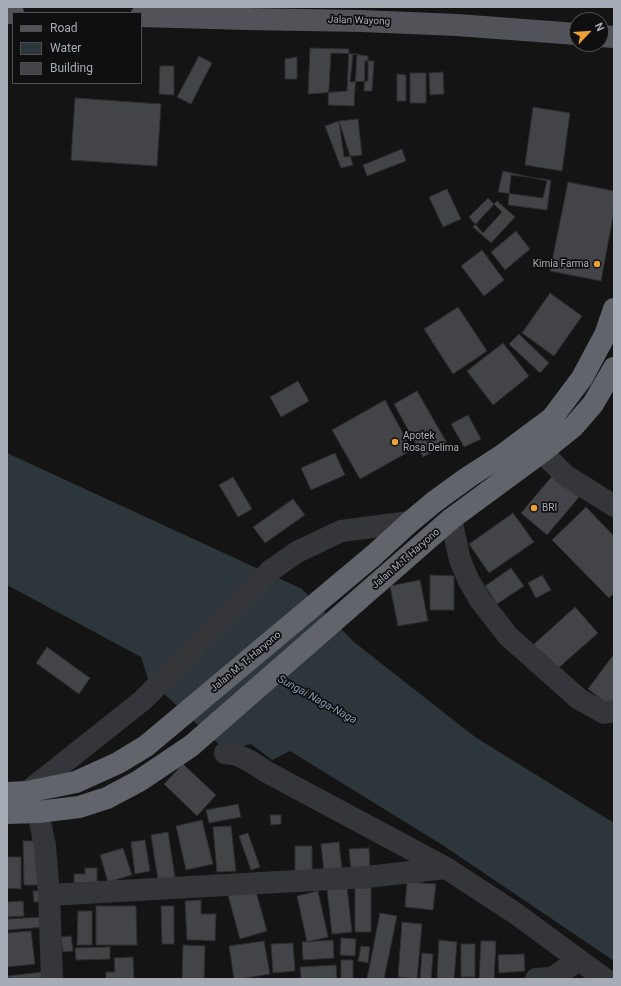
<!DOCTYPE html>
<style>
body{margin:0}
#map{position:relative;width:621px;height:986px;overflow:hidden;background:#141415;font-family:Roboto,sans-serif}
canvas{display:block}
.frame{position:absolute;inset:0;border:8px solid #a6acb5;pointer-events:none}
.legend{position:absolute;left:12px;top:12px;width:130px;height:72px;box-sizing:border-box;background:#0f0f10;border:1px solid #4b4e52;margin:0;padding:5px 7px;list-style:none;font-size:12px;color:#a6acb5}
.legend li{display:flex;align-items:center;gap:8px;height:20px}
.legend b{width:20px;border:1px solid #4b4e52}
.north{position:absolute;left:569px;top:12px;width:40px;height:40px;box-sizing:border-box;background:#0f0f10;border:1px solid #4b4e52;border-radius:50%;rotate:65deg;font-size:11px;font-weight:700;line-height:16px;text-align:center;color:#a6acb5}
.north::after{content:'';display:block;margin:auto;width:14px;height:18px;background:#ea9f37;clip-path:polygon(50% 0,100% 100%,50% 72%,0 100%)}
</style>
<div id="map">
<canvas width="621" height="986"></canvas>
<div class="frame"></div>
<ul class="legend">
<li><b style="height:5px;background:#515359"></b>Road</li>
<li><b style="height:11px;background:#2d363b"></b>Water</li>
<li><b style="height:11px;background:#434448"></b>Building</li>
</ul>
<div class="north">N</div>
</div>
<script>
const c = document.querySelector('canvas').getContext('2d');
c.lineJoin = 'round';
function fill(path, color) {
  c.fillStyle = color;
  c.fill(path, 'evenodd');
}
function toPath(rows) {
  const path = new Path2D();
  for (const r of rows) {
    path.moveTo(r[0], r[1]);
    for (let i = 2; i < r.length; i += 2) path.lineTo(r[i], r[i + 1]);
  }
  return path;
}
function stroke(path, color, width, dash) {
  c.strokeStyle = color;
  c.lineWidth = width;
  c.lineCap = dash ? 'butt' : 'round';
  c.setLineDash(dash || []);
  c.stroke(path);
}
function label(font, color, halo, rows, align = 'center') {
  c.font = font + ' Roboto,sans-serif';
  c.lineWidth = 3.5;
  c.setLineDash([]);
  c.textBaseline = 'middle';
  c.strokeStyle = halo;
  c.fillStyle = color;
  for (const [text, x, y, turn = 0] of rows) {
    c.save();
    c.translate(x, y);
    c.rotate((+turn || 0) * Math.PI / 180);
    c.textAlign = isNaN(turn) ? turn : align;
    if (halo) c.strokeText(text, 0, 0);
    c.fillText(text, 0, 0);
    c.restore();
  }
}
fill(toPath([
 [7,453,302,589,354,642,475,737,614,823,614,961,444,846,290,751,272,760,251,744,225,750,148,679,141,657,7,585]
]), '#2d363b');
const building = toPath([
 [310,48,349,49,347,91,308,94,310,48],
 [331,53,357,54,354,106,328,105,331,53],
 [353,54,368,56,368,81,350,82,353,54],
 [199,56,212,63,191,104,177,97,199,56],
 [297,57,297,79,285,79,285,59,297,57],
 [365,61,374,61,372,91,364,91,365,61],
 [160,66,174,66,174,95,159,94,160,66],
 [443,72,444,94,430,95,429,73,443,72],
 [410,73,426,73,426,103,410,103,410,73],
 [397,74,406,75,406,101,397,101,397,74],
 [75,98,161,104,157,166,71,160,75,98],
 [533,107,570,113,562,171,525,165,533,107],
 [358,119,362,155,344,157,339,121,358,119],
 [339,121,353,165,341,168,325,126,339,121],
 [402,149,406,161,367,176,363,165,402,149],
 [503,171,547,181,543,198,498,192,503,171],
 [511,175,551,180,547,210,508,205,511,175],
 [568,182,614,191,614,211,601,281,550,271,568,182],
 [447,189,461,219,443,227,429,197,447,189],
 [488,198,502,212,483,233,469,217,488,198],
 [497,201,515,217,491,243,473,227,497,201],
 [516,231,530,249,505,270,491,252,516,231],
 [482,250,504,280,484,296,461,266,482,250],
 [550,293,582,316,554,356,522,333,550,293],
 [458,307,487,351,453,374,424,329,458,307],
 [519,334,549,363,540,373,509,344,519,334],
 [503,343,529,376,493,405,467,371,503,343],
 [298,381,309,401,281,417,270,397,298,381],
 [417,391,447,443,423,457,394,404,417,391],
 [385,400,412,450,360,479,332,430,385,400],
 [468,415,481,439,464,447,451,424,468,415],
 [335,453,345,475,311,490,301,468,335,453],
 [553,475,579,497,547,535,521,513,553,475],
 [233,477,252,509,238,517,219,485,233,477],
 [293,499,305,515,265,543,253,527,293,499],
 [586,507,614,536,614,593,609,598,552,540,586,507],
 [513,513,534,542,489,573,469,544,513,513],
 [511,568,524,586,497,604,485,586,511,568],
 [430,575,454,576,454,610,430,610,430,575],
 [542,575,551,590,536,598,528,583,542,575],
 [420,580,428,621,398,626,390,586,420,580],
 [575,607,598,633,556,670,533,645,575,607],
 [47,647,90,678,79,694,36,663,47,647],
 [614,654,614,706,613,708,588,689,614,654],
 [183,764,216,795,197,816,164,784,183,764],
 [238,804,241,817,209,823,206,810,238,804],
 [270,815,281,815,281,824,271,825,270,815],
 [202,820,213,864,186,870,176,826,202,820],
 [231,826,236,871,217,872,213,827,231,826],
 [168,832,175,877,158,880,151,835,168,832],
 [248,833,260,867,251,870,239,836,248,833],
 [145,840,150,871,135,874,131,842,145,840],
 [23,841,41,841,42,885,24,885,23,841],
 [339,842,342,871,324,873,321,844,339,842],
 [295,846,312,846,312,875,295,874,295,846],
 [123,848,132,875,108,882,100,855,123,848],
 [369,848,370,869,351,870,349,849,369,848],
 [7,857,21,857,21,889,7,888,7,857],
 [85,868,97,868,97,883,74,883,74,874,85,874,85,868],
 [407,882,436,884,433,910,405,907,407,882],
 [347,887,352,932,332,934,327,889,347,887],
 [355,887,371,888,371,932,355,932,355,887],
 [255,888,267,931,240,939,228,895,255,888],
 [33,891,45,891,45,901,34,902,33,891],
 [318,891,328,937,307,942,297,896,318,891],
 [201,900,201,914,216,914,215,941,199,940,187,940,185,901,201,900],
 [23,901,24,916,7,917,7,902,23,901],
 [96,906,136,906,137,945,96,945,96,906],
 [161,906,174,906,174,944,162,944,161,906],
 [78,911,92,911,92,945,77,945,78,911],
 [380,913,397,916,384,979,367,979,380,913],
 [44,917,45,927,7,930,7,919,44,917],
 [402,922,422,924,417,979,398,977,402,922],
 [31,931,35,964,7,967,7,933,31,931],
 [71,936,73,951,63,952,61,937,71,936],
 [341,938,356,939,355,956,340,955,341,938],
 [333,940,334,958,303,960,302,942,333,940],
 [439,940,457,942,454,979,437,979,439,940],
 [264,941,270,974,240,979,234,979,229,946,264,941],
 [481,941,496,941,494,979,479,979,481,941],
 [293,943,295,971,273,973,271,944,293,943],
 [461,944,475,944,475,977,461,977,461,944],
 [183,945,205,946,204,979,182,979,183,945],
 [361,946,370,947,368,963,358,961,361,946],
 [110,947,110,959,76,960,75,948,110,947],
 [422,953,433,954,431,979,420,979,422,953],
 [524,954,525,971,499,973,498,955,524,954],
 [133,957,134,979,106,979,106,972,115,972,114,958,133,957],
 [341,960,353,960,353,979,341,979,341,960],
 [336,965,337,979,301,979,300,967,336,965],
 [42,972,43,979,8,979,8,976,42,972]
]);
fill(building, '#434448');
stroke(building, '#2e2e31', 1);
stroke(toPath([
 [542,452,565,475,614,506],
 [451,519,460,560,469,581,480,600,508,636,579,699,604,713,614,711],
 [225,753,237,755,250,761,265,771,446,868,515,913,605,979],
 [27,792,75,754,143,700,270,571,297,552,341,531,410,522],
 [38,812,45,846,49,895,52,979],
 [49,895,367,877,446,868],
 [536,979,552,978,579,960]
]), '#35363a', 22);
stroke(toPath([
 [7,13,13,13],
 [141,16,246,19,362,21,457,25,577,34],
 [601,36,614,37]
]), '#515359', 22);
stroke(toPath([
 [7,793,27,792,76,782,118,763,146,746,374,555,410,522,434,502,467,478,501,456,552,418,582,378,605,335,614,309],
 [7,813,38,812,79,807,107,798,139,781,191,746,451,519,542,452,573,427,593,404,614,368]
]), '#61656b', 22);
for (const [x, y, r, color] of [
 [597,264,4,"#ea9f37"],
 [395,442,4,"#ea9f37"],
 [534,508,4,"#ea9f37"]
]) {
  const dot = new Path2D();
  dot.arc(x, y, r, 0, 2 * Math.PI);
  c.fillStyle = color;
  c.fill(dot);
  stroke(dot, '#0f0f10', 1.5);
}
label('10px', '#a6acb5', '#0f0f10', [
 ["Jalan Wayong",359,21,2],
 ["Jalan M.T. Haryono",406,559,-41],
 ["Jalan M. T. Haryono",246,662,-40]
]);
label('10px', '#a6acb5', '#0f0f10', [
 ["Kimia Farma",589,264,"right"],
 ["Apotek",403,436],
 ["Rosa Delima",403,448],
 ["BRI",542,508]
], 'left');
label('italic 11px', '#7e9caf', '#0f0f10', [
 ["Sungai Naga-Naga",317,700,29]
]);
</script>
